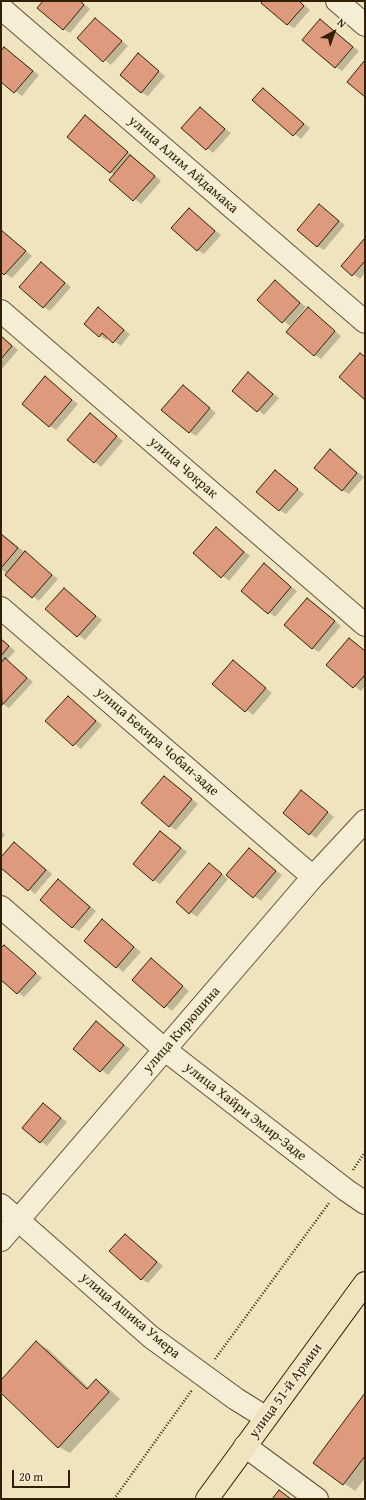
<!DOCTYPE html>
<meta charset="utf-8">
<style>
body{margin:0}
#map{position:relative;width:366px;height:1500px;overflow:hidden;background:#efe4be;font-family:"Gentium Book Plus",serif}
canvas{display:block}
.frame{position:absolute;inset:0;border:2px solid #322005;pointer-events:none}
.north{position:absolute;left:314px;top:12px;width:40px;height:40px;-webkit-text-stroke:3px #f5edd5;paint-order:stroke;rotate:41deg;font-size:11px;font-weight:700;line-height:16px;text-align:center;color:#322005}
.north::after{content:'';display:block;margin:auto;width:14px;height:18px;background:#322005;clip-path:polygon(50% 0,100% 100%,50% 72%,0 100%)}
.scale{position:absolute;left:12px;top:1470px;width:58px;height:18px;box-sizing:border-box;border:2px solid #322005;border-top:0;padding-left:5px;font-size:12px;line-height:14px;white-space:nowrap;color:#322005;-webkit-text-stroke:3px #f5edd5;paint-order:stroke}
</style>
<div id="map">
<canvas width="366" height="1500"></canvas>
<div class="frame"></div>
<div class="north">N</div>
<div class="scale">20 m</div>
</div>
<script>
const c = document.querySelector('canvas').getContext('2d');
c.lineJoin = 'round';
function fill(path, color) {
  c.fillStyle = color;
  c.fill(path, 'evenodd');
}
function toPath(rows) {
  const path = new Path2D();
  for (const r of rows) {
    path.moveTo(r[0], r[1]);
    for (let i = 2; i < r.length; i += 2) path.lineTo(r[i], r[i + 1]);
  }
  return path;
}
function stroke(path, color, width, dash) {
  c.strokeStyle = color;
  c.lineWidth = width;
  c.lineCap = dash ? 'butt' : 'round';
  c.setLineDash(dash || []);
  c.stroke(path);
}
function label(font, color, halo, rows, align = 'center') {
  c.font = font + ' "Gentium Book Plus",serif';
  c.lineWidth = 3.5;
  c.setLineDash([]);
  c.textBaseline = 'middle';
  c.strokeStyle = halo;
  c.fillStyle = color;
  for (const [text, x, y, turn = 0] of rows) {
    c.save();
    c.translate(x, y);
    c.rotate((+turn || 0) * Math.PI / 180);
    c.textAlign = isNaN(turn) ? turn : align;
    if (halo) c.strokeText(text, 0, 0);
    c.fillText(text, 0, 0);
    c.restore();
  }
}
fill(toPath([
 [45,1,81,1,90,9,70,33,63,29],
 [263,1,300,1,310,10,294,28,287,24],
 [95,19,128,46,111,65,78,38],
 [320,20,359,51,342,71,336,67],
 [5,48,39,75,22,96,1,81,1,52],
 [138,55,165,76,148,96,141,92],
 [263,89,310,128,301,139,253,100],
 [200,108,231,133,213,153,183,128],
 [86,116,92,120,161,181,141,204,110,179,114,175,110,172],
 [320,206,345,225,324,250,317,246],
 [189,209,221,235,204,254,197,250],
 [1,230,32,256,12,278,1,271],
 [365,239,365,273,360,279,342,266],
 [42,263,71,287,50,311,44,307],
 [275,281,306,307,290,326,258,300],
 [98,309,130,334,121,346,108,337,106,340,100,336],
 [308,309,341,336,321,359,315,355],
 [1,335,18,350,1,370],
 [248,373,279,398,264,415,234,391],
 [45,378,78,404,56,430,50,426],
 [183,386,216,413,196,436,190,432],
 [90,414,123,441,101,467,68,440],
 [330,450,364,477,349,494,342,490],
 [275,471,304,494,286,514,279,510],
 [216,528,250,556,229,581,194,553],
 [1,533,58,579,39,601,1,569],
 [264,565,297,591,275,617,242,591],
 [64,589,102,620,85,640,47,609],
 [308,599,341,626,319,652,312,648],
 [1,638,15,651,7,660,33,682,9,708,1,703],
 [349,639,365,650,365,686,361,691,327,665],
 [233,661,272,693,253,715,214,684],
 [68,697,102,725,81,749,47,721],
 [165,777,198,804,176,830,169,826],
 [302,792,334,817,316,838,310,834],
 [1,831,5,835,1,839],
 [161,832,187,852,160,884,154,880],
 [14,843,52,874,35,894,1,866,1,858],
 [249,849,282,875,261,901,227,875],
 [209,864,228,879,197,917,177,902],
 [58,880,96,911,79,931,72,927],
 [103,921,141,952,123,972,85,940],
 [4,947,42,978,24,997,1,979,1,950],
 [151,960,189,991,172,1011,134,980],
 [96,1023,130,1049,108,1075,74,1048],
 [43,1104,67,1122,47,1146,23,1128],
 [126,1235,163,1266,148,1283,141,1279],
 [36,1343,48,1349,89,1388,96,1380,107,1387,120,1399,70,1453,59,1447,1,1391,1,1382],
 [365,1395,365,1478,355,1491,315,1463]
]), '#0003');
const building = toPath([
 [43,1,80,1,84,5,63,30,37,8,43,1],
 [263,1,299,1,304,6,287,25,261,3,263,1],
 [95,18,122,41,103,62,77,38,95,18],
 [320,19,353,47,335,68,302,40,320,19],
 [4,47,33,71,14,93,1,82,1,51,4,47],
 [138,53,159,71,141,93,120,75,138,53],
 [365,60,365,97,347,82,365,60],
 [263,88,304,124,293,136,252,100,263,88],
 [200,107,225,129,206,150,181,128,200,107],
 [85,115,128,152,110,173,67,137,85,115],
 [130,155,155,176,133,201,109,180,130,155],
 [319,204,339,221,317,247,297,230,319,204],
 [189,208,215,231,197,251,171,228,189,208],
 [1,230,26,251,4,275,1,272,1,230],
 [365,238,365,261,352,276,341,266,365,238],
 [41,262,65,283,43,308,19,287,41,262],
 [275,280,300,303,282,323,257,300,275,280],
 [98,307,124,330,113,343,102,333,99,337,84,324,98,307],
 [308,307,335,331,314,356,286,332,308,307],
 [1,336,12,346,1,359,1,336],
 [360,353,365,357,365,400,339,377,360,353],
 [248,372,273,394,257,412,232,391,248,372],
 [45,376,72,400,49,427,22,404,45,376],
 [183,385,210,408,189,433,161,410,183,385],
 [90,413,117,436,94,463,67,440,90,413],
 [330,449,357,473,342,491,314,468,330,449],
 [275,470,298,489,279,511,256,492,275,470],
 [216,527,244,552,221,578,193,553,216,527],
 [1,534,18,548,1,568,1,534],
 [25,551,52,575,32,598,5,575,25,551],
 [264,563,291,587,268,614,241,591,264,563],
 [64,588,96,616,77,637,45,609,64,588],
 [307,598,335,621,312,649,284,625,307,598],
 [349,638,365,651,365,675,353,688,326,665,349,638],
 [1,639,9,646,1,656,1,639],
 [5,658,27,678,2,705,1,663,5,658],
 [233,660,266,688,245,712,212,684,233,660],
 [68,696,96,721,73,746,45,721,68,696],
 [164,776,192,799,169,827,141,803,164,776],
 [301,790,328,812,309,835,283,813,301,790],
 [160,831,181,848,153,881,133,864,160,831],
 [14,842,46,870,28,891,1,868,1,857,14,842],
 [249,848,276,871,253,898,226,875,249,848],
 [209,863,222,874,189,914,176,902,209,863],
 [58,879,90,907,72,928,40,900,58,879],
 [102,919,134,947,116,968,84,941,102,919],
 [4,945,36,973,17,994,1,980,1,948,4,945],
 [151,958,183,986,164,1008,132,980,151,958],
 [96,1021,124,1045,100,1072,73,1049,96,1021],
 [43,1103,61,1118,40,1143,22,1128,43,1103],
 [125,1234,157,1262,141,1280,109,1251,125,1234],
 [36,1341,87,1389,96,1379,109,1392,58,1448,1,1393,1,1380,36,1341],
 [365,1393,365,1456,343,1485,313,1463,365,1393],
 [279,1490,291,1499,272,1499,279,1490]
]);
fill(building, '#dd9a7c');
stroke(building, '#322005', 1);
const minor = toPath([
 [337,1,365,25],
 [1,8,365,322],
 [1,311,365,625],
 [1,608,313,877],
 [1,907,164,1049,346,1190,365,1203],
 [1,1205,151,1337,236,1399,265,1417],
 [1,1240,313,877,365,821],
 [245,1446,317,1499]
]);
const major = toPath([
 [207,1499,365,1283]
]);
stroke(minor, '#615133', 24);
stroke(major, '#322005', 24);
stroke(toPath([
 [353,1170,365,1152],
 [215,1359,329,1203],
 [114,1499,192,1390]
]), '#322005', 2.5, [1, 2]);
stroke(minor, '#f5edd5', 22);
stroke(major, '#efe4be', 22);
label('14px', '#322005', '#f5edd5', [
 ["улица Алим Айдамака",183,165,41],
 ["улица Чокрак",183,468,41],
 ["улица Бекира Чобан-заде",157,742,41],
 ["улица Кирюшина",182,1030,-49],
 ["улица Хайри Эмир-Заде",245,1112,38],
 ["улица Ашика Умера",130,1316,40],
 ["улица 51-й Армии",286,1391,-54]
]);
</script>
